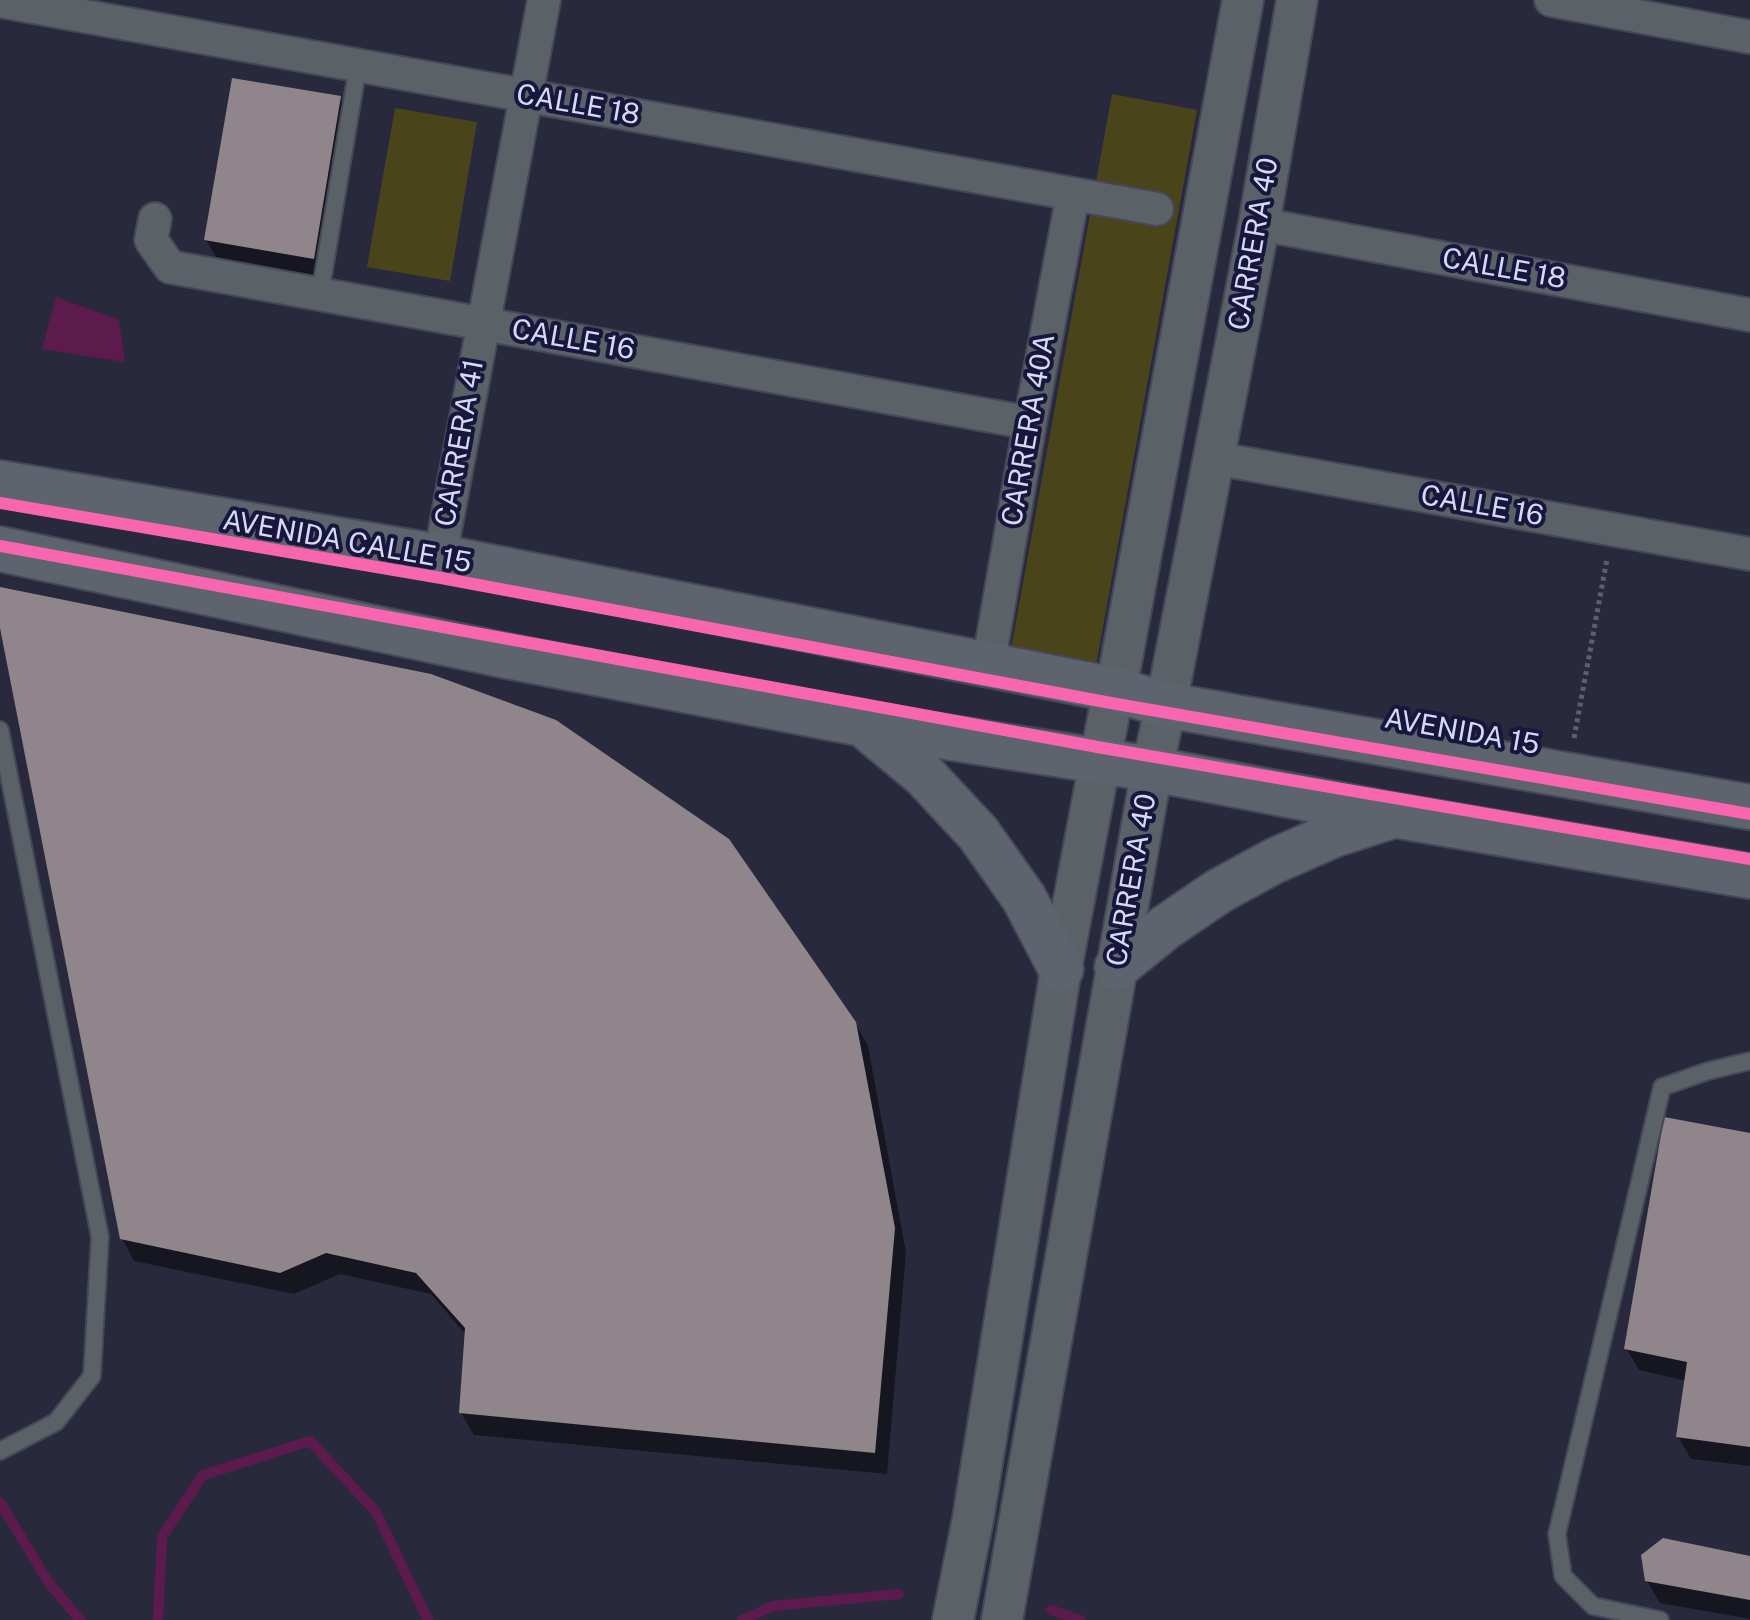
<!DOCTYPE html>
<style>
body{margin:0}
canvas{display:block;background:#29293e}
</style>
<canvas width="1750" height="1620"></canvas>
<script>
const c = document.querySelector('canvas').getContext('2d');
c.lineJoin = 'round';
function fill(path, color) {
  c.fillStyle = color;
  c.fill(path, 'evenodd');
}
function toPath(rows) {
  const path = new Path2D();
  for (const r of rows) {
    path.moveTo(r[0], r[1]);
    for (let i = 2; i < r.length; i += 2) path.lineTo(r[i], r[i + 1]);
  }
  return path;
}
function stroke(path, color, width, dash) {
  c.strokeStyle = color;
  c.lineWidth = width;
  c.lineCap = dash ? 'butt' : 'round';
  c.setLineDash(dash || []);
  c.stroke(path);
}
function label(font, color, halo, rows, align = 'center') {
  c.font = font + ' "Public Sans",sans-serif';
  c.lineWidth = 8;
  c.setLineDash([]);
  c.textBaseline = 'middle';
  c.strokeStyle = halo;
  c.fillStyle = color;
  for (const [text, x, y, turn = 0] of rows) {
    c.save();
    c.translate(x, y);
    c.rotate((+turn || 0) * Math.PI / 180);
    c.textAlign = isNaN(turn) ? turn : align;
    if (halo) c.strokeText(text, 0, 0);
    c.fillText(text, 0, 0);
    c.restore();
  }
}
fill(toPath([
 [1112,94,1197,110,1096,665,1011,649],
 [395,108,477,122,450,281,367,267]
]), '#4a441b');
fill(toPath([
 [56,297,119,320,125,362,42,349]
]), '#5d1a4c');
fill(toPath([
 [340,98,352,120,326,280,219,262,206,240],
 [0,589,855,1023,868,1046,906,1252,887,1474,474,1435,461,1413,466,1335,431,1294,340,1274,294,1294,134,1261,122,1238,0,617],
 [1750,1135,1750,1466,1691,1459,1678,1437,1687,1381,1639,1370,1626,1348],
 [1750,1558,1750,1619,1660,1603,1647,1581]
]), '#0007');
stroke(toPath([
 [0,1502,49,1583,80,1620],
 [1051,1610,1080,1620],
 [158,1620,162,1537,203,1475,310,1441,376,1512,428,1620],
 [742,1620,773,1606,899,1594]
]), '#5d1a4c', 10);
fill(toPath([
 [232,78,341,96,314,259,204,240],
 [0,587,431,674,556,720,729,839,856,1022,895,1228,875,1453,459,1413,465,1328,416,1273,326,1253,280,1273,120,1239,0,628],
 [1664,1117,1750,1133,1750,1447,1676,1437,1687,1362,1624,1349],
 [1663,1538,1750,1556,1750,1600,1645,1581,1641,1555]
]), '#90858a');
const service = toPath([
 [320,294,358,66],
 [0,730,100,1237,92,1376,56,1422,0,1451],
 [1660,1620,1593,1606,1563,1576,1557,1534,1662,1087,1708,1071,1750,1061]
]);
const minor = toPath([
 [1551,0,1750,37],
 [0,1,1157,209],
 [155,219,151,240,170,267,1030,423],
 [1259,224,1750,315],
 [1214,458,1750,554],
 [440,557,544,0],
 [988,666,1030,423,1073,194]
]);
const tertiary = toPath([
 [953,1620,973,1519,1061,969,1111,703,1116,690,1243,0],
 [1002,1620,1152,769,1166,705,1259,224,1297,0]
]);
const secondary = toPath([
 [0,483,440,557,1116,690,1166,705,1750,807],
 [0,549,507,656,862,724,1152,769,1393,815,1750,876],
 [864,725,924,775,978,833,1024,898,1061,969],
 [1117,967,1166,927,1219,891,1274,861,1333,835,1389,817]
]);
stroke(service, '#464759', 20);
stroke(minor, '#464759', 36);
stroke(tertiary, '#464759', 44);
stroke(secondary, '#464759', 48);
stroke(toPath([
 [1574,738,1607,559]
]), '#5d606c', 5, [4, 4]);
stroke(service, '#5a6268', 16);
stroke(minor, '#5a6268', 32);
stroke(tertiary, '#5a6268', 40);
stroke(secondary, '#5d646d', 44);
stroke(toPath([
 [0,503,441,578,1111,703,1750,814],
 [0,546,1103,748,1750,859]
]), '#f766af', 12);
label('28px', '#d6d9f3', '#18163c', [
 ["CALLE 18",578,105,10],
 ["CARRERA 40",1254,244,-80],
 ["CALLE 18",1504,269,10],
 ["CALLE 16",573,340,10],
 ["CARRERA 40A",1029,430,-80],
 ["CARRERA 41",460,443,-80],
 ["CALLE 16",1482,506,10],
 ["AVENIDA CALLE 15",347,542,10],
 ["AVENIDA 15",1462,732,10],
 ["CARRERA 40",1132,880,-80]
]);
</script>
